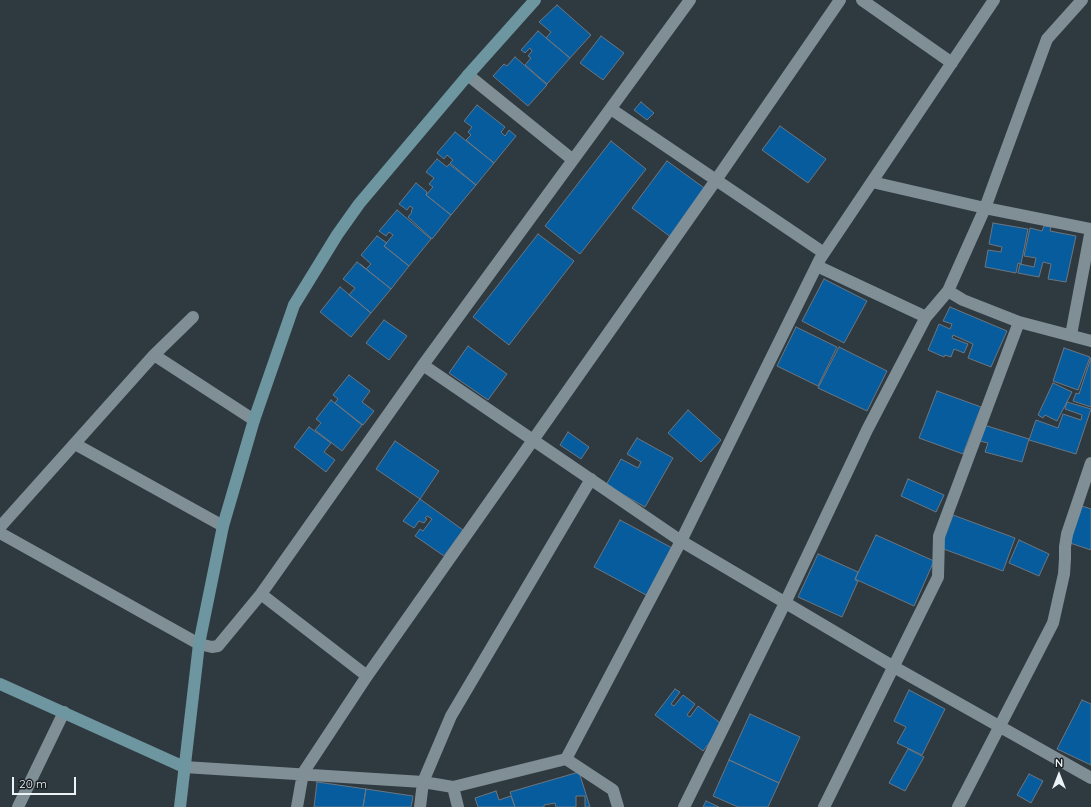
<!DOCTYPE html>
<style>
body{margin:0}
#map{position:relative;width:1091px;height:807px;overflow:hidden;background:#2e3a40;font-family:Quicksand,sans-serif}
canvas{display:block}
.north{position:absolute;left:1039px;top:755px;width:40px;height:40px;-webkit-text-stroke:3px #1a2023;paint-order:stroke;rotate:0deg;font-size:11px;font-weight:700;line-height:16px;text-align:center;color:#ecf3f7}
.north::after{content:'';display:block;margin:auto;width:14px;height:18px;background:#ecf3f7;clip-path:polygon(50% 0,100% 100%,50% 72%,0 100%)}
.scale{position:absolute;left:12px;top:777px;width:64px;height:18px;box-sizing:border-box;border:2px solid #ecf3f7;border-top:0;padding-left:5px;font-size:12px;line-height:14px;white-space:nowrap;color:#ecf3f7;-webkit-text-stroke:3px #1a2023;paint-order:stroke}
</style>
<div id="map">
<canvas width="1091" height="807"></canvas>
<div class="north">N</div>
<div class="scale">20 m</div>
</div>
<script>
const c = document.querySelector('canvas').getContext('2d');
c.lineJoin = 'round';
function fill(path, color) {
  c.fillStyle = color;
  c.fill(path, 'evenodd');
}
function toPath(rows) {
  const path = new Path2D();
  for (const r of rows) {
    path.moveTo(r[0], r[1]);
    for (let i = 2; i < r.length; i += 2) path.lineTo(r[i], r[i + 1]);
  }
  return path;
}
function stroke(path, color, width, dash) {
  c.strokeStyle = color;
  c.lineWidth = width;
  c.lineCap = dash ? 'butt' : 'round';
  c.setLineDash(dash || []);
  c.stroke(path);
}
const building = toPath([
 [557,5,591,35,570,58,546,38,551,32,539,22,557,5],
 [538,31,570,58,547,84,525,65,531,58,528,56,532,51,530,48,525,53,521,50,538,31],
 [601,36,624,53,603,80,580,63,601,36],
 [515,57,547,85,528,106,493,76,504,64,507,66,515,57],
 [641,102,654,113,647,120,634,110,641,102],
 [477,105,505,127,501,132,505,136,509,130,516,136,494,163,466,140,471,135,468,132,472,127,464,121,477,105],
 [780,126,826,159,808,183,762,150,780,126],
 [455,132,494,163,476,185,450,163,453,160,447,155,444,159,437,153,455,132],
 [611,141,646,169,580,254,545,226,611,141],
 [437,159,447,167,449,164,476,185,451,215,426,195,433,187,429,184,434,178,426,172,437,159],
 [667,161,707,190,672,238,632,208,667,161],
 [416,183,427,192,426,195,451,215,432,239,408,217,412,212,411,211,413,208,410,206,407,210,399,204,416,183],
 [397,210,431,239,409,266,384,246,393,235,389,232,386,236,379,231,397,210],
 [993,223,1028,229,1021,264,1018,263,1016,273,985,267,988,250,1001,252,1002,247,989,244,993,223],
 [1044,226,1051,227,1050,231,1076,236,1066,282,1048,279,1051,264,1043,262,1039,277,1018,273,1020,264,1034,267,1036,258,1024,256,1030,228,1042,231,1044,226],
 [538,234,574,261,509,345,473,317,538,234],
 [377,236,387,243,384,246,409,266,391,289,360,264,366,269,371,264,361,255,377,236],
 [357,262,391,289,371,313,349,295,355,288,343,279,357,262],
 [824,279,867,301,844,343,802,321,824,279],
 [340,287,371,313,351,337,320,312,340,287],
 [950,307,1007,331,991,367,968,358,973,344,953,335,952,338,968,344,964,353,954,349,951,357,945,355,944,357,928,350,939,324,950,329,952,324,943,321,950,307],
 [384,320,407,336,389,360,366,343,384,320],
 [796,327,837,347,818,386,777,366,796,327],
 [468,346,507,374,488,400,449,373,468,346],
 [839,347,887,371,867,411,818,388,839,347],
 [1064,348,1090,357,1078,390,1053,381,1064,348],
 [1091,358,1091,407,1073,401,1076,393,1079,394,1091,358],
 [349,375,370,391,362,402,374,411,363,425,335,403,338,399,333,395,349,375],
 [1053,383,1072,392,1057,421,1045,415,1043,418,1038,415,1053,383],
 [937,391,981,407,963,454,919,438,937,391],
 [331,400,362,425,342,451,315,430,321,423,316,419,331,400],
 [1067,402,1091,409,1076,454,1029,440,1036,420,1058,428,1063,414,1081,420,1082,415,1065,409,1067,402],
 [688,410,721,440,701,462,668,433,688,410],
 [984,425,1029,439,1022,462,985,452,988,443,980,441,984,425],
 [309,427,331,443,324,452,335,460,326,472,294,447,309,427],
 [568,432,589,447,581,459,560,445,568,432],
 [637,438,673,458,645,507,606,485,621,459,638,468,641,462,627,454,637,438],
 [395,441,439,471,420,499,376,469,395,441],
 [908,479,944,495,936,512,901,496,908,479],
 [420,499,463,530,444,556,415,536,420,529,423,531,432,519,427,516,425,518,427,519,424,523,419,521,414,528,403,521,420,499],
 [1082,506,1091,509,1091,550,1070,543,1082,506],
 [953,515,1015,538,1003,571,941,548,953,515],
 [620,520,674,549,648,596,594,567,620,520],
 [876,535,934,561,914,606,855,579,876,535],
 [1019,540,1049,554,1039,576,1009,563,1019,540],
 [818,554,858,572,855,580,858,581,842,617,798,597,818,554],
 [675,689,680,692,671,704,674,706,683,695,695,704,687,715,690,717,698,706,723,725,703,751,655,715,675,689],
 [909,690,945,709,922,755,897,743,906,727,894,721,909,690],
 [1082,700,1091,704,1091,765,1057,749,1082,700],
 [750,714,800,737,779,783,729,760,750,714],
 [908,749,924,757,905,791,889,783,908,749],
 [729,760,779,783,768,807,738,807,713,796,729,760],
 [579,772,590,807,585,807,585,796,576,796,576,807,556,807,555,803,544,805,544,807,515,807,510,792,579,772],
 [1029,774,1043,781,1031,803,1017,795,1029,774],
 [317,782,366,789,363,807,314,807,317,782],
 [366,789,413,796,411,807,363,807,366,789],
 [496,791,499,800,511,796,515,807,478,807,475,798,496,791],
 [706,801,719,807,703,807,706,801]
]);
fill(building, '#075c9d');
stroke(building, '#6c7680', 1);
stroke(toPath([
 [862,0,952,63],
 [468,75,573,160],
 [611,109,824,253],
 [872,182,985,208,1091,229],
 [817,266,926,317],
 [948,291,963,300,1019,322,1091,341],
 [1071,335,1091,229],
 [154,355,254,420],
 [423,365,681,541,894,667,1091,778],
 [75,444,223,526],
 [0,527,154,355,193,317],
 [0,533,199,644,212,647,218,646,261,594,423,365,690,0],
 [261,594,367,676],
 [566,759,681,541,820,259,994,0],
 [184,767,423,782,453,787,566,759,613,790,618,807],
 [453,787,458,807],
 [18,807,64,712],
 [297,807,303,773,367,676,716,180,840,0],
 [420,807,423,782,451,716,591,479],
 [684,807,785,603,867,430,926,317,948,291,985,208,1047,39,1082,0],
 [824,807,938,577,939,536,1019,322],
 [958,807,1053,623,1064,574,1065,559,1065,547,1067,534,1091,463]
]), '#808e95', 12);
stroke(toPath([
 [0,684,184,767],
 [180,807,199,644,223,526,254,420,294,305,337,235,359,204,468,75,535,0]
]), '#6e96a0', 12);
</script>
